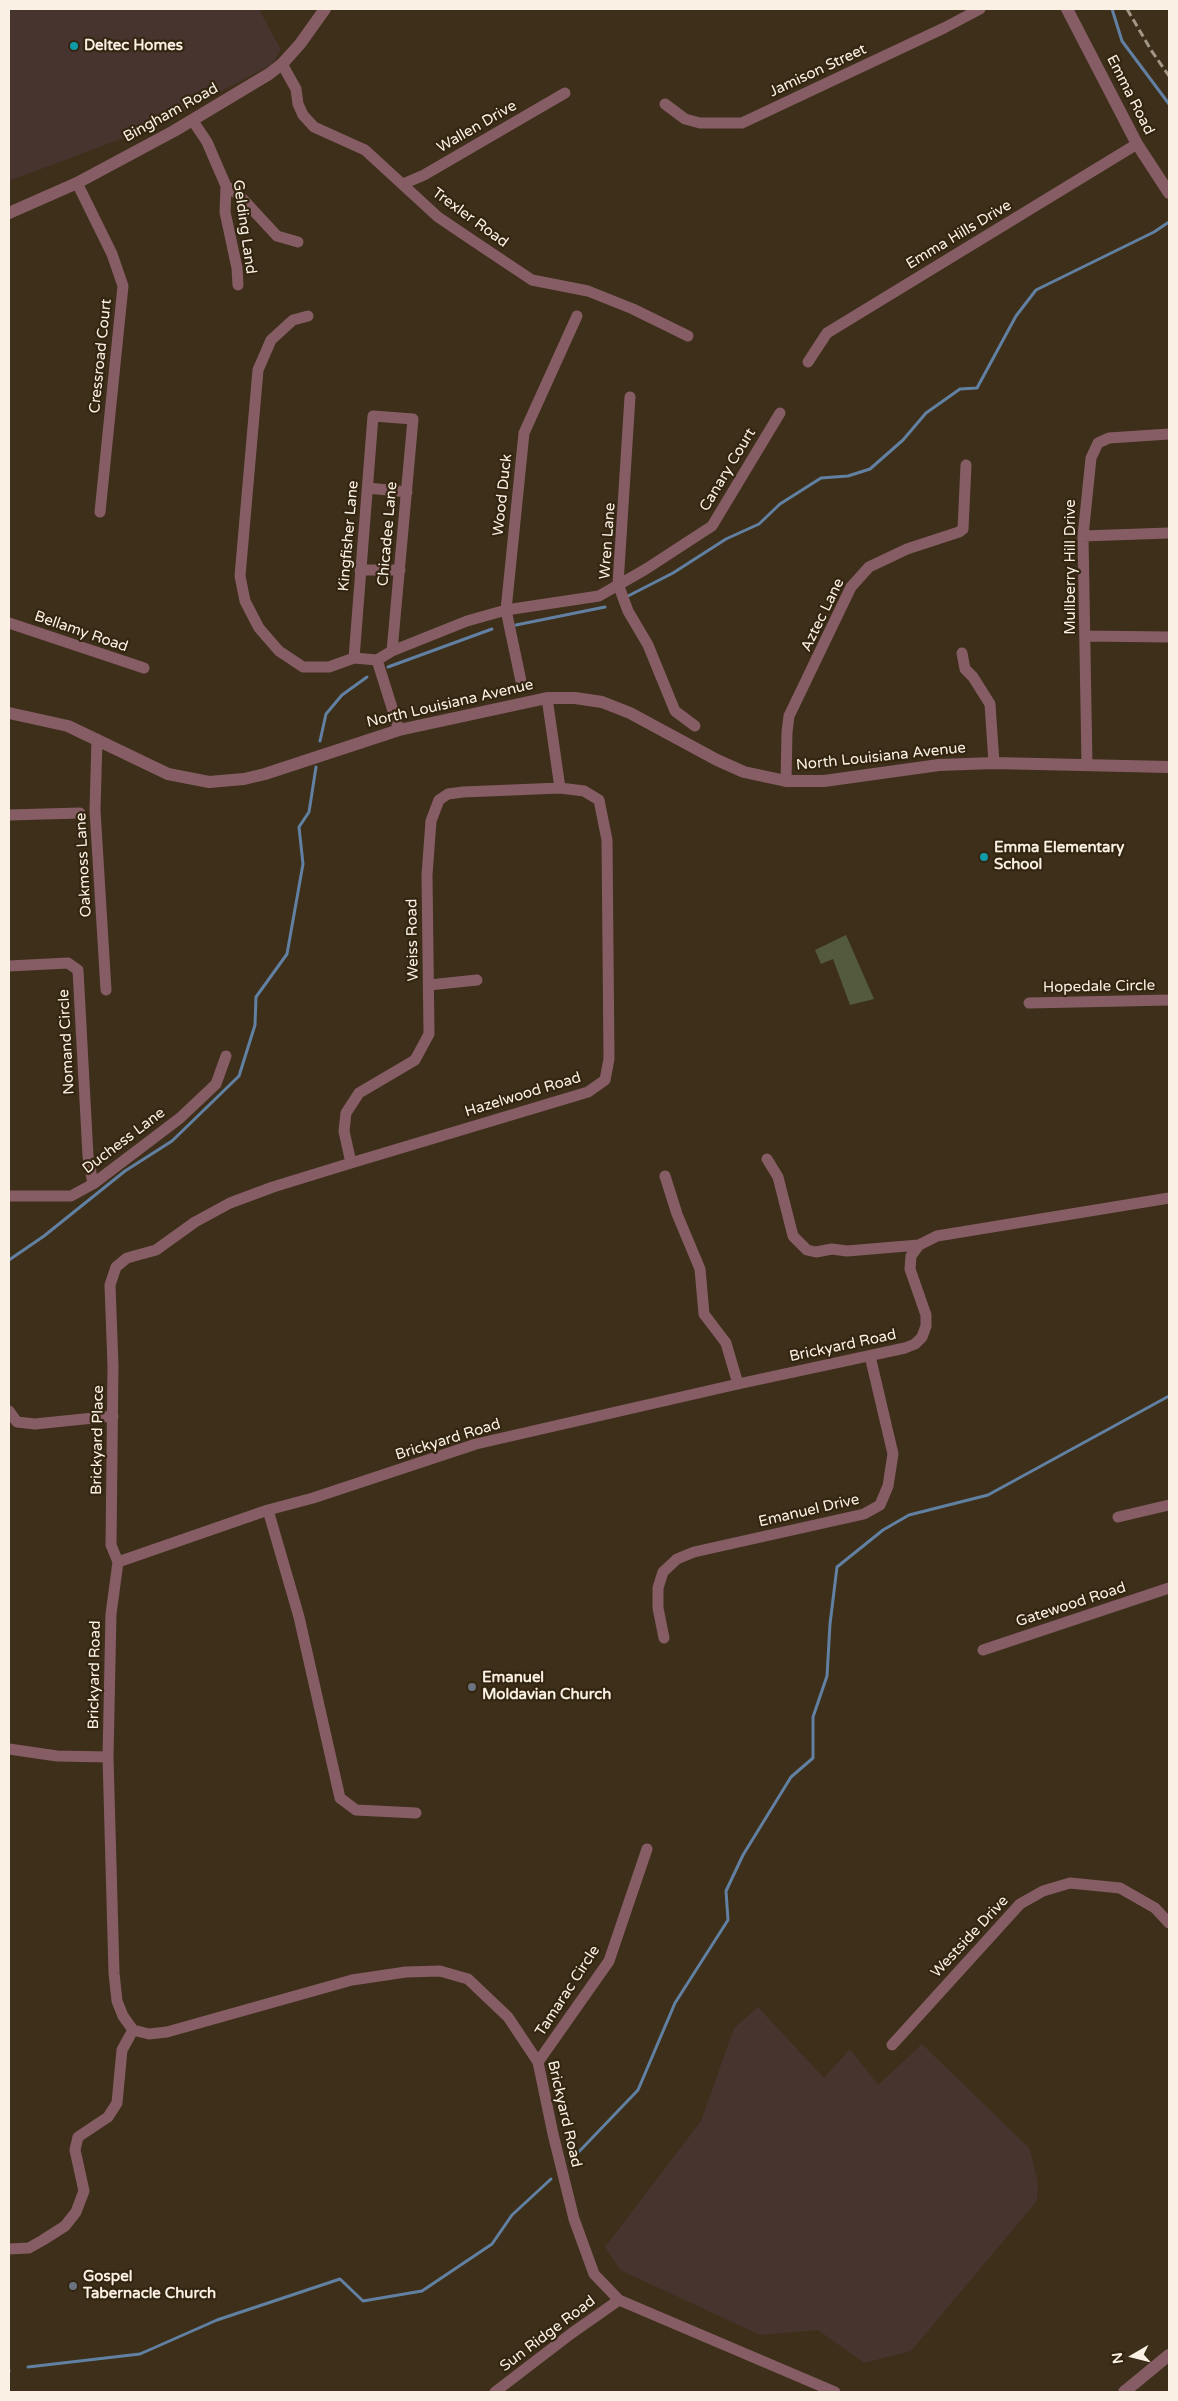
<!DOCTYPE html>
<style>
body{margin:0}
#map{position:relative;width:1178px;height:2401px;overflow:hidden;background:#3d2f1a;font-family:"Varela Round",sans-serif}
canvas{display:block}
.frame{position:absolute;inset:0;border:10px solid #faf1e4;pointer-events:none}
.north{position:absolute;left:1108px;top:2331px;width:50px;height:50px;-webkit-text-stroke:4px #332510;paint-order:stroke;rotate:262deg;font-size:14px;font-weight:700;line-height:20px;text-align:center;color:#faf1e4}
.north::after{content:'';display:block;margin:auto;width:18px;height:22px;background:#faf1e4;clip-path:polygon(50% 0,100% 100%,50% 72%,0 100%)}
</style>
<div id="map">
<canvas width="1178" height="2401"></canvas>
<div class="frame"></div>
<div class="north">N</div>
</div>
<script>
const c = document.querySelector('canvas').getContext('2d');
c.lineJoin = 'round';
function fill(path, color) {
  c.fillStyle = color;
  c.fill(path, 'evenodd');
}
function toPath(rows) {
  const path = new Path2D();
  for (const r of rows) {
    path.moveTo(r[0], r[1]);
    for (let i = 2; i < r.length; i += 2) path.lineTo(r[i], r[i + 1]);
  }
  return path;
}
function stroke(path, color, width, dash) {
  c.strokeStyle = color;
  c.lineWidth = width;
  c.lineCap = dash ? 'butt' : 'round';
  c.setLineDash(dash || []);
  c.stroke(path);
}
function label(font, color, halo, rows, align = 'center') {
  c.font = font + ' "Varela Round",sans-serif';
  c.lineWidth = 4.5;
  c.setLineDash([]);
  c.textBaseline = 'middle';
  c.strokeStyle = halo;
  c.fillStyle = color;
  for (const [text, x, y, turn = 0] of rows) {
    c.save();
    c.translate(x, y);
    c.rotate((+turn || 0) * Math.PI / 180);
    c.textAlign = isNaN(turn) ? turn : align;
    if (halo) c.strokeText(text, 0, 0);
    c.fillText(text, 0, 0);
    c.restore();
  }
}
fill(toPath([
 [9,9,259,9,281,50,271,65,155,126,9,181],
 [758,2007,824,2078,850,2049,878,2085,922,2044,1030,2149,1038,2184,1037,2201,911,2351,864,2363,818,2330,760,2335,620,2270,605,2247,701,2121,734,2028]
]), '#47342e');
fill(toPath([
 [846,935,874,999,850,1005,833,959,821,964,815,950]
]), '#545a3d');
stroke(toPath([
 [1112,9,1122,41,1169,104],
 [628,596,673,573,726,539,759,524,780,504,821,478,848,476,870,469,903,440,926,413,960,389,977,388,1016,316,1036,290,1154,232,1169,222],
 [516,625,605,607],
 [388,667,492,629],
 [320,741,326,714,342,695,367,677],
 [9,1260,44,1236,125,1171,172,1141,239,1076,255,1025,256,997,287,954,303,864,299,827,309,812,316,767],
 [571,2160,638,2090,675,2003,728,1920,726,1891,743,1855,791,1777,813,1758,813,1717,827,1676,830,1624,837,1567,883,1530,909,1515,988,1495,1169,1396],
 [28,2367,140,2354,217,2320,340,2279,363,2301,422,2291,492,2244,512,2215,551,2179],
 [9,2371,9,2370]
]), '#6180a2', 3);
stroke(toPath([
 [282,64,296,89,298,104,303,115,314,127,365,150,438,217,481,246,532,280,588,291,633,309,688,336],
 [665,104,685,119,700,123,742,123,944,28,980,9],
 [193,121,207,142,226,186,225,212,237,268,238,285],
 [77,183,112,254,123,286,100,512],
 [403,184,424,175,565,93],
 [226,186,239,195,277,236,298,242],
 [308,316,293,320,271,340,258,370,240,576,245,601,259,628,279,651,303,667,329,667,354,658,377,660,392,651,467,621,506,610,599,596,646,569,712,526,780,413],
 [808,362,827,333,1137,144],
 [630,397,618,584,628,611,648,645,675,711,695,726],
 [368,488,407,492],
 [1083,536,1169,533],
 [360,570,400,570],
 [9,623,144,668],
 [1085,636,1169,637],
 [962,653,965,669,973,677,990,704,994,763],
 [354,658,373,416,413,419,392,651],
 [377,660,399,730],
 [522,686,506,610,524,433,577,316],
 [547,698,560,788],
 [97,739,95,810,106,990],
 [1087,765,1083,536,1091,458,1098,443,1109,438,1169,434],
 [786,781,787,732,789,716,851,587,869,567,907,549,959,532,963,529,966,465],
 [9,815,80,813],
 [9,966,68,963,78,970,88,1156,93,1184],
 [429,985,477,980],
 [1029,1003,1169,1000],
 [767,1159,778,1177,793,1236,807,1250,816,1252,832,1249,847,1251,919,1245],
 [351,1163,344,1131,346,1113,359,1093,415,1060,429,1034,427,875,431,821,439,800,448,794,463,792,560,788,584,791,599,800,607,840,609,1059,605,1080,588,1092,351,1163,273,1187,230,1203,195,1222,156,1250,127,1258,116,1267,110,1285,113,1366,111,1545,118,1562,111,1614,108,1757,114,1973,117,2001,123,2016,133,2030,149,2034,167,2032,352,1980,406,1972,440,1971,468,1979,508,2017,538,2062,553,2134,574,2219,594,2274,619,2300,835,2392],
 [665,1176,677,1214,700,1269,704,1314,726,1343,738,1384],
 [9,1196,71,1196,93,1184,180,1118,216,1084,226,1056],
 [9,1411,17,1422,35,1424,113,1416],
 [268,1510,299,1617,340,1798,356,1810,416,1813],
 [1118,1517,1169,1505],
 [118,1562,268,1510,313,1498,476,1444,738,1384,905,1348,915,1344,922,1337,926,1326,926,1315,910,1269,911,1256,919,1245,937,1236,1169,1198],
 [664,1638,658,1608,658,1588,663,1572,677,1559,694,1552,864,1514,880,1505,888,1486,893,1454,870,1356],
 [983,1650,1169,1588],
 [9,1749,57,1756,108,1757],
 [892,2045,1020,1904,1043,1891,1070,1883,1120,1888,1155,1908,1169,1923],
 [538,2062,609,1961,647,1849],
 [9,2249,29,2248,43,2240,65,2226,76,2212,84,2191,75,2150,78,2137,108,2117,117,2103,122,2050,133,2030],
 [495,2392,572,2333,619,2300]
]), '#865d64', 11);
stroke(toPath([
 [1067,9,1137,144,1169,193],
 [9,213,77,183,174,131,269,74,282,64,300,44,325,9],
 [9,713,68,726,168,774,209,782,244,779,265,774,399,730,547,698,575,698,602,702,630,713,717,760,744,772,786,781,824,781,939,765,994,763,1169,767],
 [1124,2392,1169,2355]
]), '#865d64', 12);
stroke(toPath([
 [1127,9,1151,50,1169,76]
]), '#a29786', 3, [8, 4]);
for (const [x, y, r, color] of [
 [74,46,5,"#0f9aa8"],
 [984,857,5,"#0f9aa8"],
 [472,1687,5,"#6b7280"],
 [73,2286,5,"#6b7280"]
]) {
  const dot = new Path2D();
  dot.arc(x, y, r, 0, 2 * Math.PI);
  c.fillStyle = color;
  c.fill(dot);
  stroke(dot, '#332510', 2);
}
label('bold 15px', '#faf1e4', '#332510', [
 ["Deltec Homes",84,46],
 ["Emma Elementary",994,848],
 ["School",994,865],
 ["Emanuel",482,1678],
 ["Moldavian Church",482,1695],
 ["Gospel",83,2277],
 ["Tabernacle Church",83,2294]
], 'left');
label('15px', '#faf1e4', '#332510', [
 ["Jamison Street",818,71,-25],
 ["Emma Road",1130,95,63],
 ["Bingham Road",171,113,-29],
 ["Wallen Drive",477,127,-30],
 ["Trexler Road",470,218,36],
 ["Gelding Land",244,227,82],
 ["Emma Hills Drive",959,235,-31],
 ["Cressroad Court",101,356,-84],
 ["Canary Court",728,470,-59],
 ["Wood Duck",503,495,-84],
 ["Chicadee Lane",388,534,-85],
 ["Kingfisher Lane",349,536,-85],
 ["Wren Lane",608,541,-86],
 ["Mullberry Hill Drive",1071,567,-90],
 ["Aztec Lane",823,615,-64],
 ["Bellamy Road",81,632,19],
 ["North Louisiana Avenue",450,704,-13],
 ["North Louisiana Avenue",881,757,-6],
 ["Oakmoss Lane",84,865,-93],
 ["Weiss Road",413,940,-91],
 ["Hopedale Circle",1099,987,-1],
 ["Nomand Circle",67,1042,-93],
 ["Hazelwood Road",523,1095,-17],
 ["Duchess Lane",124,1141,-37],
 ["Brickyard Road",843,1346,-12],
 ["Brickyard Place",98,1440,-89],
 ["Brickyard Road",448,1440,-17],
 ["Emanuel Drive",809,1511,-13],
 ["Gatewood Road",1071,1605,-18],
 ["Brickyard Road",95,1675,-89],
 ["Westside Drive",970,1937,-47],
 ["Tamarac Circle",568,1991,-57],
 ["Brickyard Road",564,2114,77],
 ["Sun Ridge Road",548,2334,-37]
]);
</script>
